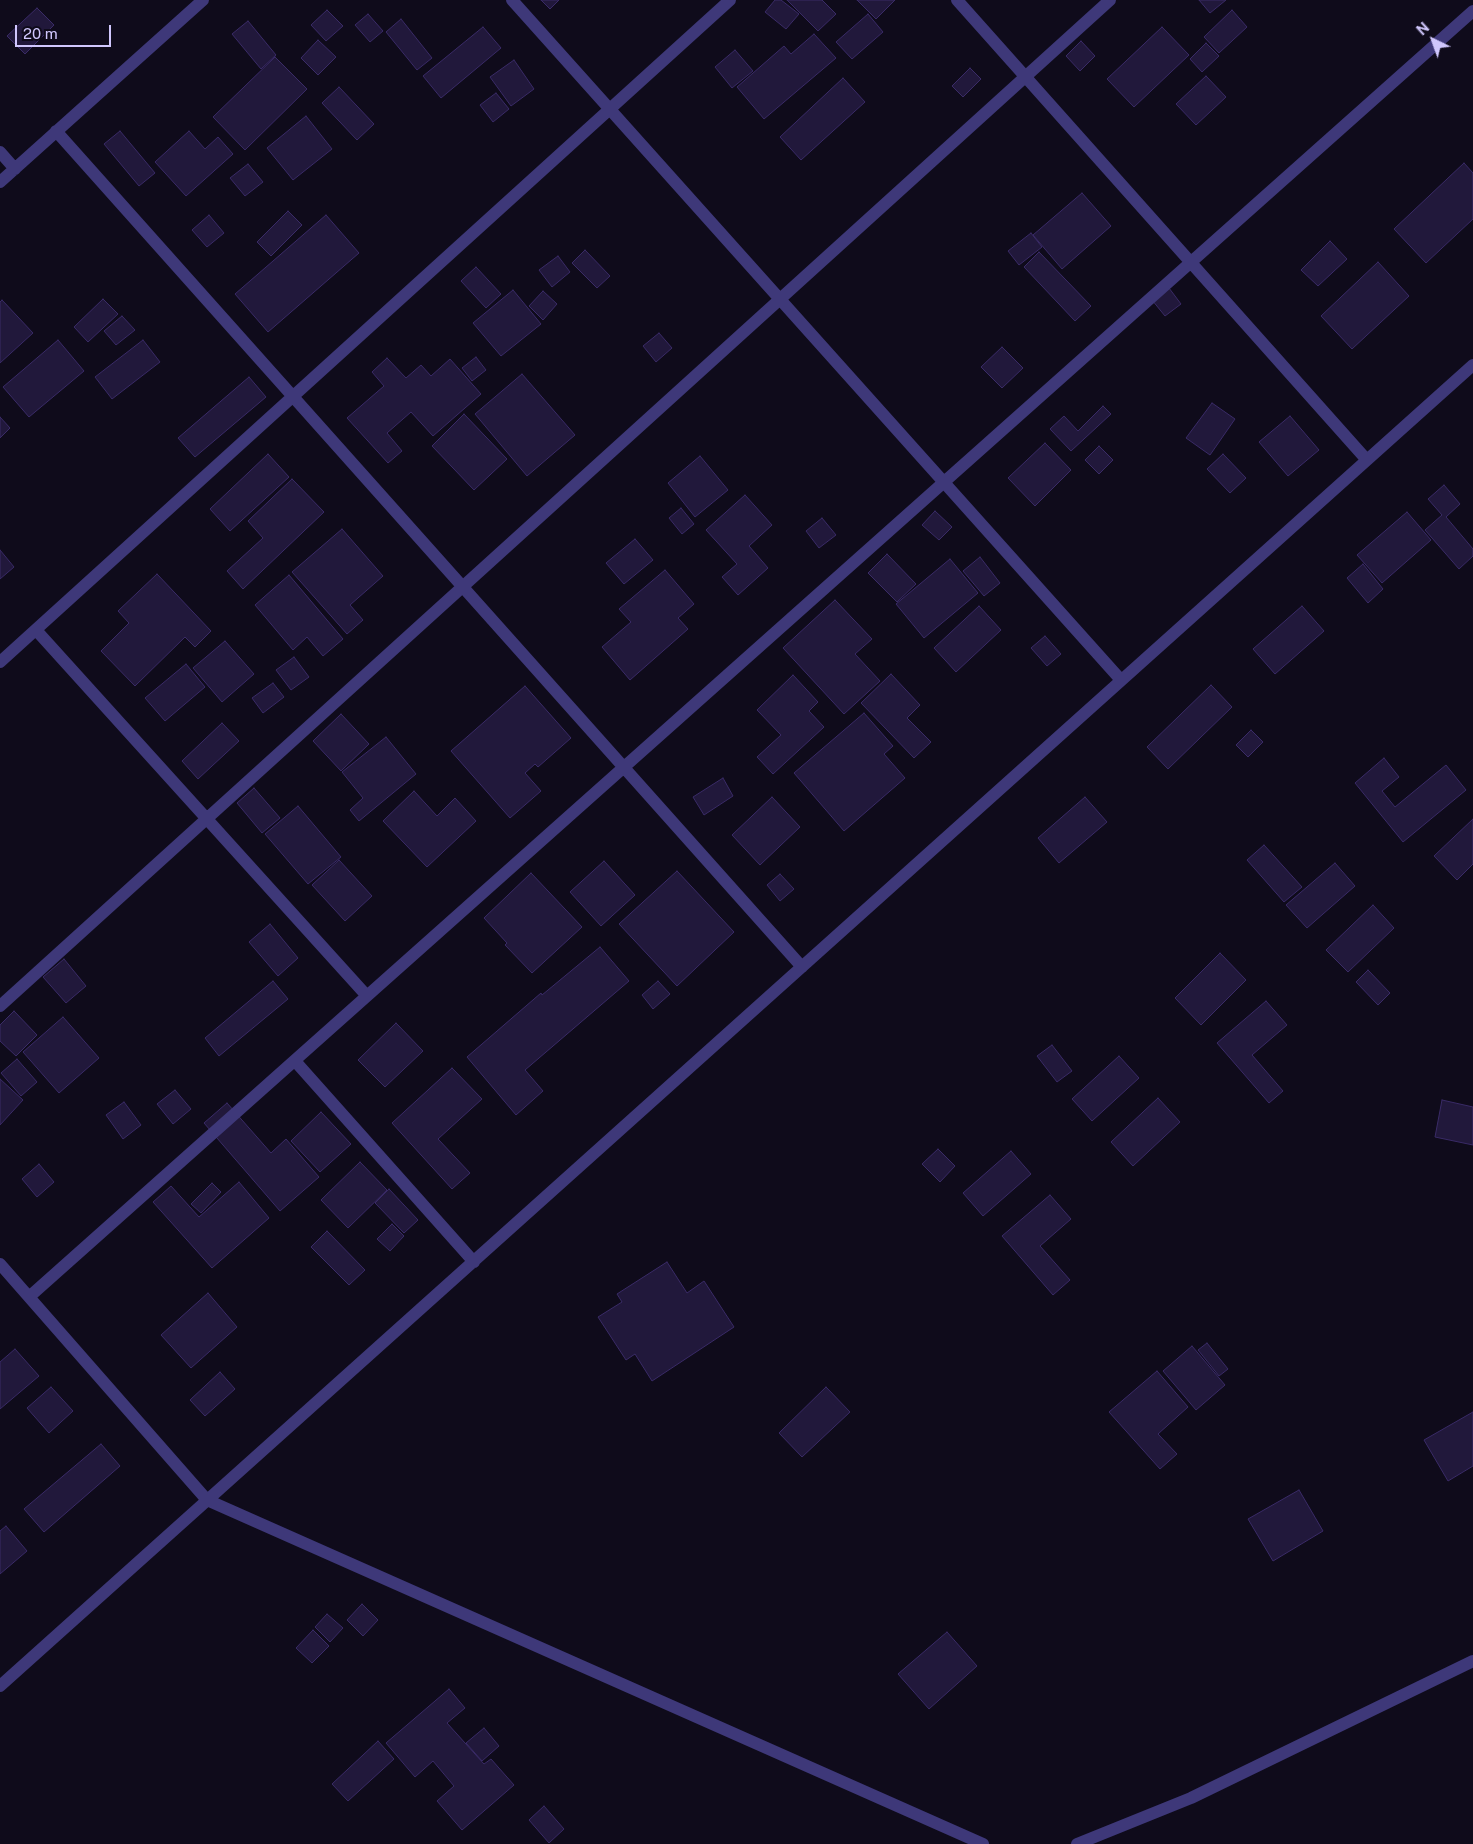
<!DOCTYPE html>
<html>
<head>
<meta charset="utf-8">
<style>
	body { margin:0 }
	#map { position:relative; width:1473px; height:1844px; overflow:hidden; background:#0f0b1b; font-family:"Public Sans",sans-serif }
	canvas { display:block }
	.north { position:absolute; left:1408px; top:15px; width:50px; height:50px; -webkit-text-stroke:4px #0f0b1b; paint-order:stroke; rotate:318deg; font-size:14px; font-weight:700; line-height:20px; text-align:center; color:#d0c7fd }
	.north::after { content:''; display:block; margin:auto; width:18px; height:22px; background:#d0c7fd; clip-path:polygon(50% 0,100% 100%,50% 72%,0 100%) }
	.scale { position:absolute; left:15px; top:25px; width:96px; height:22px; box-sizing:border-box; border:2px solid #d0c7fd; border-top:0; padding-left:6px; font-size:15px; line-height:18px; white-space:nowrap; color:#d0c7fd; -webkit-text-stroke:4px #0f0b1b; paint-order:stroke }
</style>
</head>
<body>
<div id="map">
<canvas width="1473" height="1844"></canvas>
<div class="north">N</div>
<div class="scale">20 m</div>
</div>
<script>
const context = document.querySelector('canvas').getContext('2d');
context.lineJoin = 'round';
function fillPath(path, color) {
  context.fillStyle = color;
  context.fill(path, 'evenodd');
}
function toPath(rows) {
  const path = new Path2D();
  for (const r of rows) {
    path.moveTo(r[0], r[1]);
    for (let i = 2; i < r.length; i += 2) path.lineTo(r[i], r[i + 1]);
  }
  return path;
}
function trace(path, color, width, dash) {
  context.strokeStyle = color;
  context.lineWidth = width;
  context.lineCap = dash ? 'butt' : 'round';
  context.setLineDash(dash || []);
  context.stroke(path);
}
const building = toPath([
	[541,0,559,0,550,9,541,0],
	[775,0,781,0,799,14,786,29,765,12,775,0],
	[787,0,822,0,836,14,818,31,787,0],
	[857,0,895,0,876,19,857,0],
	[1199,0,1226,0,1210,13,1199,0],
	[37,8,54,25,25,54,7,36,37,8],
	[327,10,343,26,326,41,311,25,327,10],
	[1232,10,1247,27,1219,53,1204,37,1232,10],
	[368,14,383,31,370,42,355,25,368,14],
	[868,14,883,32,852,59,836,42,868,14],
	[401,19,432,58,417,70,386,32,401,19],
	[248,21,276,55,261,69,232,34,248,21],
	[483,27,501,48,441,98,423,76,483,27],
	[1162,27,1189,55,1134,107,1107,79,1162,27],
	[814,34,836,58,764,119,737,87,784,46,791,54,814,34],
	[318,40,336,57,318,75,301,58,318,40],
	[1081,41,1095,56,1080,71,1066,56,1081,41],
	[1206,43,1219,56,1202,72,1190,59,1206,43],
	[735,50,753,71,732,88,715,67,735,50],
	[275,57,307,89,245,150,213,117,275,57],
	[514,60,534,89,511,106,490,77,514,60],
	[970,68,981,79,963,97,952,86,970,68],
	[1206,76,1226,97,1196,125,1176,104,1206,76],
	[843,78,865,102,801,160,780,137,843,78],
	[339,87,374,124,357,140,322,103,339,87],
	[496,93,509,109,493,122,480,105,496,93],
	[306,116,332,149,293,180,267,148,306,116],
	[120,131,155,173,139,186,104,144,120,131],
	[189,131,205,149,218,137,233,154,186,196,155,162,189,131],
	[1464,163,1473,173,1473,219,1426,263,1394,229,1464,163],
	[248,164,263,182,245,196,230,178,248,164],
	[1082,193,1111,226,1062,269,1033,235,1082,193],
	[288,211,302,225,271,256,257,242,288,211],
	[209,215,224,233,207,247,192,230,209,215],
	[326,215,359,253,268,332,235,294,326,215],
	[1031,233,1042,247,1019,265,1008,251,1031,233],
	[1330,241,1347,259,1318,286,1301,270,1330,241],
	[585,250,610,276,597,288,572,263,585,250],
	[1039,252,1091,306,1075,321,1024,267,1039,252],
	[558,256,570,272,552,287,539,270,558,256],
	[1378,262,1409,296,1352,349,1321,316,1378,262],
	[476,267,501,294,486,308,461,281,476,267],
	[1169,288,1181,304,1165,316,1152,300,1169,288],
	[513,290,541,324,501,356,473,323,513,290],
	[543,291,557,304,543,320,529,306,543,291],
	[103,299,118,314,88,342,74,327,103,299],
	[2,300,33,333,0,363,0,302,2,300],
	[122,316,135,330,116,345,104,331,122,316],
	[659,333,672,348,656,362,643,346,659,333],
	[58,340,84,371,29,417,3,387,58,340],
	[143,340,160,362,112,399,95,377,143,340],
	[1002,347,1023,368,1002,388,981,367,1002,347],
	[476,357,486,370,472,381,462,368,476,357],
	[387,358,406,378,421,365,431,376,450,359,481,394,433,436,411,412,387,433,402,451,388,463,347,418,384,386,372,372,387,358],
	[522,374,575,435,527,476,475,414,522,374],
	[249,377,266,397,195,457,178,438,249,377],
	[1212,403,1235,419,1210,455,1186,438,1212,403],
	[1103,406,1111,414,1071,451,1050,429,1064,416,1078,431,1103,406],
	[464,414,507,459,474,490,432,446,464,414],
	[1290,416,1319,450,1288,476,1259,442,1290,416],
	[0,417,10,428,0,438,0,417],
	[1045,443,1071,470,1035,506,1008,478,1045,443],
	[1099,446,1113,460,1099,474,1085,460,1099,446],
	[268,454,289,477,230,531,210,509,268,454],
	[1223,454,1246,478,1230,493,1207,469,1223,454],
	[700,456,728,490,695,517,668,483,700,456],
	[292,479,324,512,243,589,227,571,263,538,248,521,292,479],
	[1444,485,1460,504,1446,517,1473,549,1473,556,1459,569,1425,530,1442,515,1428,499,1444,485],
	[745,495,772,525,749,546,768,568,738,595,722,577,737,564,706,530,745,495],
	[681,508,694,524,682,534,669,518,681,508],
	[935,511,952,527,939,540,922,525,935,511],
	[1407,512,1431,540,1382,583,1357,555,1407,512],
	[822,518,836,535,819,548,806,531,822,518],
	[342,529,383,576,350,605,363,620,347,634,292,572,342,529],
	[635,539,653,560,624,584,606,563,635,539],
	[0,550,14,567,0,579,0,550],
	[887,554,916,584,897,602,868,573,887,554],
	[980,557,1000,583,984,596,963,571,980,557],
	[950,559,978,593,924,638,896,604,950,559],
	[1363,564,1383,589,1368,603,1347,578,1363,564],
	[665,570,694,604,678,618,688,629,630,680,602,647,631,622,619,609,665,570],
	[157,574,211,631,195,647,185,637,135,686,101,651,129,623,118,611,157,574],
	[289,575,343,639,323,656,307,637,293,650,255,605,289,575],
	[835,600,872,639,855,654,880,681,844,714,783,648,835,600],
	[979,606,1001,630,956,672,934,648,979,606],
	[1302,606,1324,631,1275,674,1253,649,1302,606],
	[1045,636,1061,654,1047,666,1031,648,1045,636],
	[225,641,254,674,222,702,193,668,225,641],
	[294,657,309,677,291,690,276,670,294,657],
	[186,664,205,687,165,721,145,698,186,664],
	[891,674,920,705,907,718,931,742,914,758,861,703,891,674],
	[793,675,818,702,809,711,824,727,773,774,757,757,781,735,757,710,793,675],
	[273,683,284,697,263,713,252,698,273,683],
	[1211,685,1232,707,1168,769,1147,747,1211,685],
	[525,686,571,738,538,767,535,764,525,773,541,791,510,818,451,751,525,686],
	[864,713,893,746,884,754,905,778,844,831,794,773,864,713],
	[341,714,369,744,341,771,313,741,341,714],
	[222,723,239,741,198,779,182,761,222,723],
	[1251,730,1263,742,1248,757,1236,745,1251,730],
	[386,737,416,774,359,821,350,810,363,798,342,772,386,737],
	[1384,758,1399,777,1382,791,1395,807,1446,765,1466,790,1403,842,1355,783,1384,758],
	[723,778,733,796,704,815,693,797,723,778],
	[254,788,280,818,262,833,237,803,254,788],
	[414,791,437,816,455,798,476,821,427,867,383,821,414,791],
	[772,797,800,827,760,865,732,835,772,797],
	[1085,797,1107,822,1059,863,1038,838,1085,797],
	[298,806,341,857,308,884,265,834,298,806],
	[1473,819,1473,864,1457,880,1434,856,1473,819],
	[1264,845,1302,887,1284,902,1247,860,1264,845],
	[339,860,372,896,345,921,312,885,339,860],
	[604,861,635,895,601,926,570,892,604,861],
	[1335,863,1355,886,1307,928,1286,905,1335,863],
	[677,871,734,932,677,986,619,924,677,871],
	[531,873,582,927,532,973,505,945,507,943,484,918,531,873],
	[780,874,794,889,780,901,767,885,780,874],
	[1373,905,1394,928,1348,972,1326,950,1373,905],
	[270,924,298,958,278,976,249,942,270,924],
	[600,947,629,981,525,1070,543,1091,516,1115,467,1057,541,993,542,995,600,947],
	[1220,953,1246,980,1201,1025,1175,998,1220,953],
	[64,959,86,986,66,1003,43,977,64,959],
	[1368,970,1390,993,1378,1005,1356,982,1368,970],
	[273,981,288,999,219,1056,205,1038,273,981],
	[658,981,670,994,653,1009,642,995,658,981],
	[1266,1001,1287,1025,1252,1055,1283,1091,1269,1103,1217,1043,1266,1001],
	[14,1011,37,1035,16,1056,0,1041,0,1025,14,1011],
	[63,1017,99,1058,59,1093,23,1052,63,1017],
	[396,1023,423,1051,385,1087,358,1060,396,1023],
	[1052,1045,1072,1071,1057,1082,1037,1056,1052,1045],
	[1119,1056,1139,1078,1092,1121,1072,1099,1119,1056],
	[17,1059,37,1082,21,1096,1,1073,17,1059],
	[452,1068,482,1099,438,1139,470,1173,452,1189,392,1123,452,1068],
	[0,1079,23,1100,0,1125,0,1079],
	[175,1090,191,1109,173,1124,157,1104,175,1090],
	[1158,1098,1180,1122,1133,1166,1111,1142,1158,1098],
	[1442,1100,1473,1107,1473,1145,1435,1137,1442,1100],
	[124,1102,141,1125,123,1139,106,1115,124,1102],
	[227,1103,271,1153,286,1139,319,1177,280,1211,204,1123,227,1103],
	[321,1112,351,1144,320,1172,291,1141,321,1112],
	[938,1149,955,1166,940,1182,922,1164,938,1149],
	[1011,1151,1031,1174,983,1216,963,1193,1011,1151],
	[360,1162,387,1190,348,1228,321,1200,360,1162],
	[39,1164,54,1182,37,1197,22,1179,39,1164],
	[239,1182,269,1218,212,1268,153,1202,171,1186,199,1217,239,1182],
	[212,1183,221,1192,201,1213,191,1204,212,1183],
	[389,1189,418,1220,404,1233,375,1203,389,1189],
	[1050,1195,1071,1219,1040,1246,1070,1280,1053,1295,1002,1236,1050,1195],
	[392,1224,404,1236,390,1251,377,1239,392,1224],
	[327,1231,365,1270,349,1285,311,1247,327,1231],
	[667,1262,687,1293,704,1281,734,1327,652,1381,635,1354,626,1360,598,1317,622,1302,617,1294,667,1262],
	[208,1293,237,1327,191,1368,161,1335,208,1293],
	[1207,1343,1228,1369,1219,1376,1198,1350,1207,1343],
	[1192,1346,1225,1385,1196,1410,1163,1371,1192,1346],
	[15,1349,39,1376,0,1409,0,1362,15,1349],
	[1157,1371,1188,1407,1158,1434,1177,1454,1160,1469,1109,1412,1157,1371],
	[220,1372,235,1389,205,1416,190,1400,220,1372],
	[51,1387,73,1411,49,1433,27,1408,51,1387],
	[826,1387,850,1412,802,1457,779,1433,826,1387],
	[1473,1412,1473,1466,1448,1481,1424,1440,1473,1412],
	[101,1444,120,1466,44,1532,24,1509,101,1444],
	[1299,1490,1323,1531,1273,1561,1248,1519,1299,1490],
	[6,1526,27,1551,0,1574,0,1531,6,1526],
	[362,1604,378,1620,363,1636,347,1620,362,1604],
	[327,1614,343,1628,330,1642,315,1627,327,1614],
	[313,1630,329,1646,312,1663,296,1648,313,1630],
	[947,1632,977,1666,929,1709,898,1674,947,1632],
	[449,1689,465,1708,447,1723,484,1764,491,1759,514,1785,462,1830,437,1801,454,1786,433,1761,415,1777,386,1743,449,1689],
	[484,1728,499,1746,482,1761,466,1743,484,1728],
	[378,1741,394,1759,348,1801,332,1784,378,1741],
	[544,1806,564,1829,549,1843,529,1820,544,1806]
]);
const minor = toPath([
	[512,0,1121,680],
	[957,0,1366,459],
	[56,131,802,967],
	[0,152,15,169],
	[0,182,203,0],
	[36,630,367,996],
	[0,662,730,0],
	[0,1006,1110,0],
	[295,1061,474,1262],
	[0,1264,207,1500,983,1844],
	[29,1297,1473,11],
	[0,1686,1473,365],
	[1077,1844,1191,1798,1473,1661]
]);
fillPath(building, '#21183b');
trace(building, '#3a2b67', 1);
trace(minor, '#3e3879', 12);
</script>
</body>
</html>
